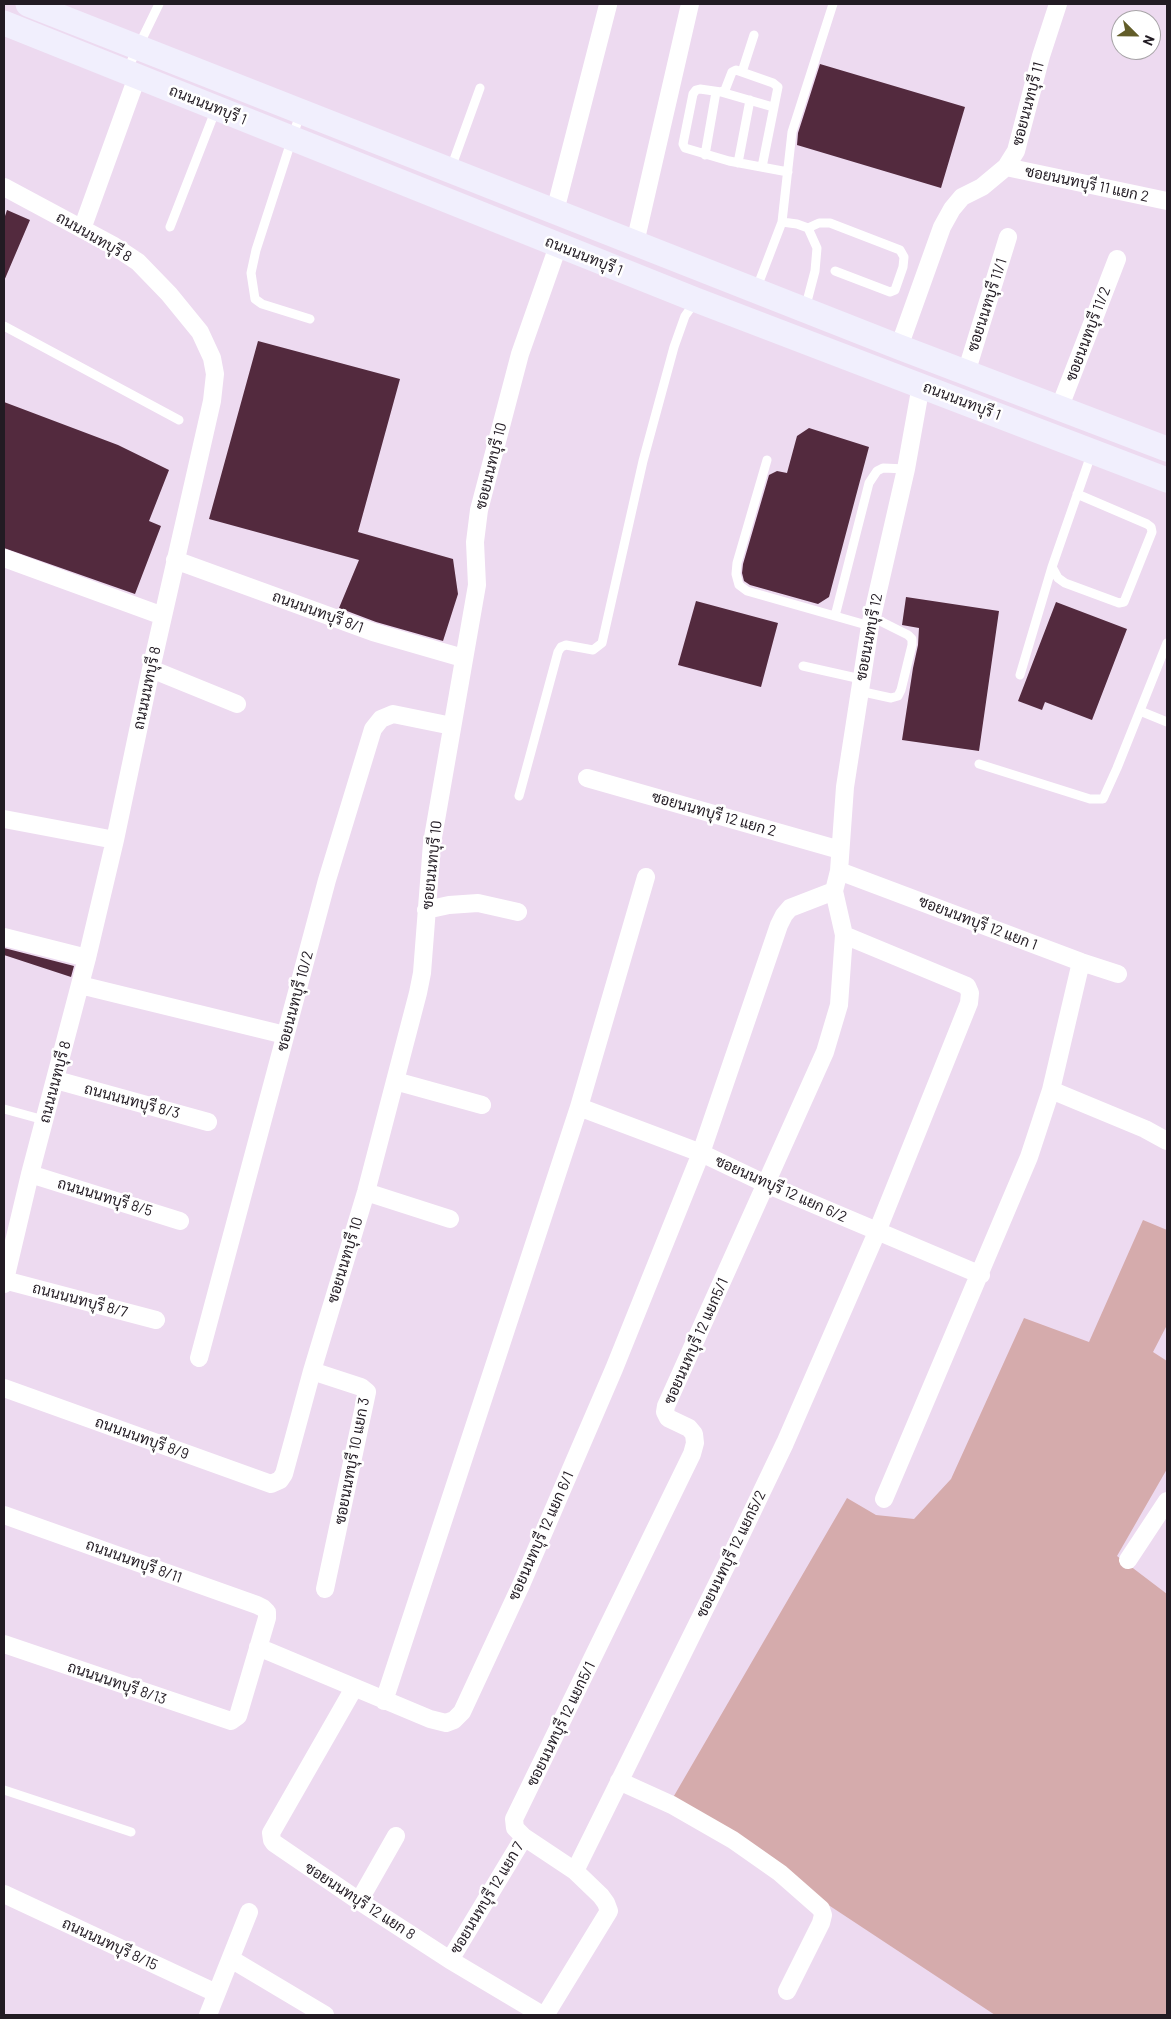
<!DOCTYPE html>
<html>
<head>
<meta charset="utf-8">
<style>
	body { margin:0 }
	#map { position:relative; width:1171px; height:2019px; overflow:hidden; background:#eddaf0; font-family:Barlow,sans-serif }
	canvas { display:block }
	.frame { position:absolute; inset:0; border:5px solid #221b23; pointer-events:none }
	.north { position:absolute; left:1111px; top:10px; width:50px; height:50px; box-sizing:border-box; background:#fff; border:1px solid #a7a4a7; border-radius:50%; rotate:113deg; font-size:14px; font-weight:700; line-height:20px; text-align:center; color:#221b23 }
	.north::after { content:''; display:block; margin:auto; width:18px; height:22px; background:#625d29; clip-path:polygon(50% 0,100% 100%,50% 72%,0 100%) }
</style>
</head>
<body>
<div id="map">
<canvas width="1171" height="2019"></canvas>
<div class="frame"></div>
<div class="north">N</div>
</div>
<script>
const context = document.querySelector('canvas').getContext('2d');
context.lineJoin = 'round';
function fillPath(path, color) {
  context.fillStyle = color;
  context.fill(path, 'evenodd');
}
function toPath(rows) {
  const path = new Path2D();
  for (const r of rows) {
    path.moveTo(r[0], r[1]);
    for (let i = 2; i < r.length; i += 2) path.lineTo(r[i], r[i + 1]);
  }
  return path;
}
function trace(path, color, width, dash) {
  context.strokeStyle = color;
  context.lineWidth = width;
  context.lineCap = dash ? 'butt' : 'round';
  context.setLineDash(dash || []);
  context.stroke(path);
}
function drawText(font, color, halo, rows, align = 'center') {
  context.font = font + ' Barlow,Sarabun,sans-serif';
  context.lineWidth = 5;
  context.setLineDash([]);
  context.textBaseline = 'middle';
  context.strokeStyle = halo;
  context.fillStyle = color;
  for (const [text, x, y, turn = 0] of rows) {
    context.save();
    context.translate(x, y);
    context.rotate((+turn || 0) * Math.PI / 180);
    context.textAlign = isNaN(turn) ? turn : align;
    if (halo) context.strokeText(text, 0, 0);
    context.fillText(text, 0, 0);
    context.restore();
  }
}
const green = toPath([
	[1143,1220,1167,1230,1167,1325,1153,1352,1167,1361,1167,1469,1117,1556,1167,1594,1167,2015,995,2015,671,1801,847,1498,876,1515,914,1519,951,1479,1024,1318,1089,1342]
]);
const building = toPath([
	[820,64,965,107,941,188,797,145,798,133],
	[7,210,30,220,4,281,4,219],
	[258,341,400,379,358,532,453,559,458,594,443,641,376,622,339,608,359,560,209,519],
	[4,402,118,445,169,470,149,521,161,526,135,594,4,548],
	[809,428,869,447,829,597,818,604,750,585,744,581,742,573,743,564,769,475,777,471,787,473,797,436],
	[906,597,999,611,979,751,902,740,913,668,918,645,919,628,902,625],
	[696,601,778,623,761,687,678,665],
	[1056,602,1127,629,1092,720,1045,702,1042,710,1018,701],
	[4,948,74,966,71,977,4,955]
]);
const lane = toPath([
	[127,70,159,4],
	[742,72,754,35],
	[721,92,773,107],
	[300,114,256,250,251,273,255,299,262,304,310,319],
	[705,155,716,92],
	[738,163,750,100],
	[762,167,778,87,773,83,736,70,732,72,725,90,721,92,700,89,696,90,693,94,683,144,685,148,729,161,788,172],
	[451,168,480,88],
	[782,222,797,224,808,228,817,248,815,271,805,309],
	[170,227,216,109],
	[808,228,819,223,830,223,900,250,904,257,903,267,895,290,890,292,835,271],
	[756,290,782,222,792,132,833,4],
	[4,326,179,420],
	[767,460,737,563,736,574,739,585,747,591,870,626],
	[1052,567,1058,578,1065,583,1119,603,1124,602,1152,532,1151,527,1147,524,1077,494],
	[835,616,869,483,877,471,883,468,906,469],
	[803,666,861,679],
	[1020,675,1052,567,1092,452],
	[859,691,891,698,898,696,901,690,912,645,912,639,908,635,872,617],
	[1140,711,1167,722],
	[979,764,1090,799,1103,799,1117,768,1167,643],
	[519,796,558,652,561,647,566,645,593,650,602,643,643,461,674,347,685,316,695,302],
	[4,1109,44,1120],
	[4,1790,131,1832]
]);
const street = toPath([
	[1006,167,1167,201],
	[4,187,114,246,138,262,169,294,200,332,212,358,215,374,212,401,151,669,115,840,87,958,30,1174,4,1284],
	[555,211,608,5],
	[82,229,137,77],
	[635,243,690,4],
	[899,347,942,227,952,209,962,197,982,187,1006,167,1016,151,1041,56,1058,4],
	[966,373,1008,237],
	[1059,409,1117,259],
	[4,558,163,616],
	[175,560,373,632,463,658],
	[151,669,237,704],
	[587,778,840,850],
	[4,819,115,840],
	[839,871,1081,962,1118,974],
	[426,910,449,905,478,903,518,912],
	[4,937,87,958],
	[80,985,285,1035],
	[56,1080,208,1122],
	[395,1081,482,1105],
	[1051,1090,1145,1129,1167,1141],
	[579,1107,701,1153,766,1184,981,1275],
	[30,1174,180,1221],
	[366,1192,450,1219],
	[4,1280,156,1320],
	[199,1358,327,880,373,729,381,719,393,714,452,726],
	[312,1371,361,1387,367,1392,325,1589],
	[4,1388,271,1484,280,1480,284,1474,312,1371,366,1192,418,993,422,973,432,843,477,585,475,542,479,510,520,354,558,246],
	[884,1499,1029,1157,1051,1090,1081,962],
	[4,1515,257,1605,263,1608,267,1612,267,1618,238,1716,231,1721,4,1644],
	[1128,1560,1167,1501],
	[258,1647,430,1719,446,1723,454,1720,462,1712,521,1585,614,1369,701,1153,779,925,784,915,790,908,834,891],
	[354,1688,271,1833,272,1840,274,1843,359,1901,450,1960,539,2013,546,2014,609,1911,606,1903,601,1896,575,1871,524,1837,515,1828,514,1819,692,1454,695,1443,694,1434,689,1428,668,1418,665,1412,666,1406,825,1052,839,1005,844,935,834,891,839,871,845,787,870,626,906,469,921,385],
	[384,1701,579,1107,646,877],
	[619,1781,672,1805,733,1840,780,1873,821,1909,823,1915,821,1923,787,1991],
	[575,1871,729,1560,785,1443,877,1232,969,1003,970,993,967,986,844,935],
	[4,1894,216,1993],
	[359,1901,396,1836],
	[231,1959,325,2015],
	[450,1960,524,1837],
	[208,2015,249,1912]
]);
const secondary = toPath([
	[28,4,899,347,1167,449],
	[4,23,696,300,1167,480]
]);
const streetNames = [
	["ซอยนนทบุรี 11",1028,104,-75],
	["ถนนนนทบุรี 1",208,105,22],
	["ซอยนนทบุรี 11 แยก 2",1087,184,12],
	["ถนนนนทบุรี 8",94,237,30],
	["ถนนนนทบุรี 1",584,256,22],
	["ซอยนนทบุรี 11/1",987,305,-72],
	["ซอยนนทบุรี 11/2",1088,334,-69],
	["ถนนนนทบุรี 1",962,401,21],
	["ซอยนนทบุรี 10",491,466,-76],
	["ถนนนนทบุรี 8/1",318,612,20],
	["ซอยนนทบุรี 12",869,637,-79],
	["ถนนนนทบุรี 8",147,688,-78],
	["ซอยนนทบุรี 12 แยก 2",714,814,16],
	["ซอยนนทบุรี 10",432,865,-84],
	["ซอยนนทบุรี 12 แยก 1",978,923,21],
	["ซอยนนทบุรี 10/2",295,1001,-75],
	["ถนนนนทบุรี 8",55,1082,-75],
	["ถนนนนทบุรี 8/3",132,1101,15],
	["ซอยนนทบุรี 12 แยก 6/2",781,1189,24],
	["ถนนนนทบุรี 8/5",105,1197,17],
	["ซอยนนทบุรี 10",345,1260,-73],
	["ถนนนนทบุรี 8/7",80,1300,15],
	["ซอยนนทบุรี 12 แยก5/1",696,1341,-66],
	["ถนนนนทบุรี 8/9",142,1438,20],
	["ซอยนนทบุรี 10 แยก 3",352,1461,-79],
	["ซอยนนทบุรี 12 แยก 6/1",541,1536,-66],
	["ซอยนนทบุรี 12 แยก5/2",731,1554,-64],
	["ถนนนนทบุรี 8/11",134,1561,20],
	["ถนนนนทบุรี 8/13",117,1683,19],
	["ซอยนนทบุรี 12 แยก5/1",561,1724,-64],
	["ซอยนนทบุรี 12 แยก 7",487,1898,-59],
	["ซอยนนทบุรี 12 แยก 8",360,1901,33],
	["ถนนนนทบุรี 8/15",110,1944,25]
];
fillPath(green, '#d5abac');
fillPath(building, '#532a3e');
trace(lane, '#fff', 9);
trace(street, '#fff', 18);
trace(secondary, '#f1effd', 25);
drawText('15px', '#221b23', '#fff', streetNames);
</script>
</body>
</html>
